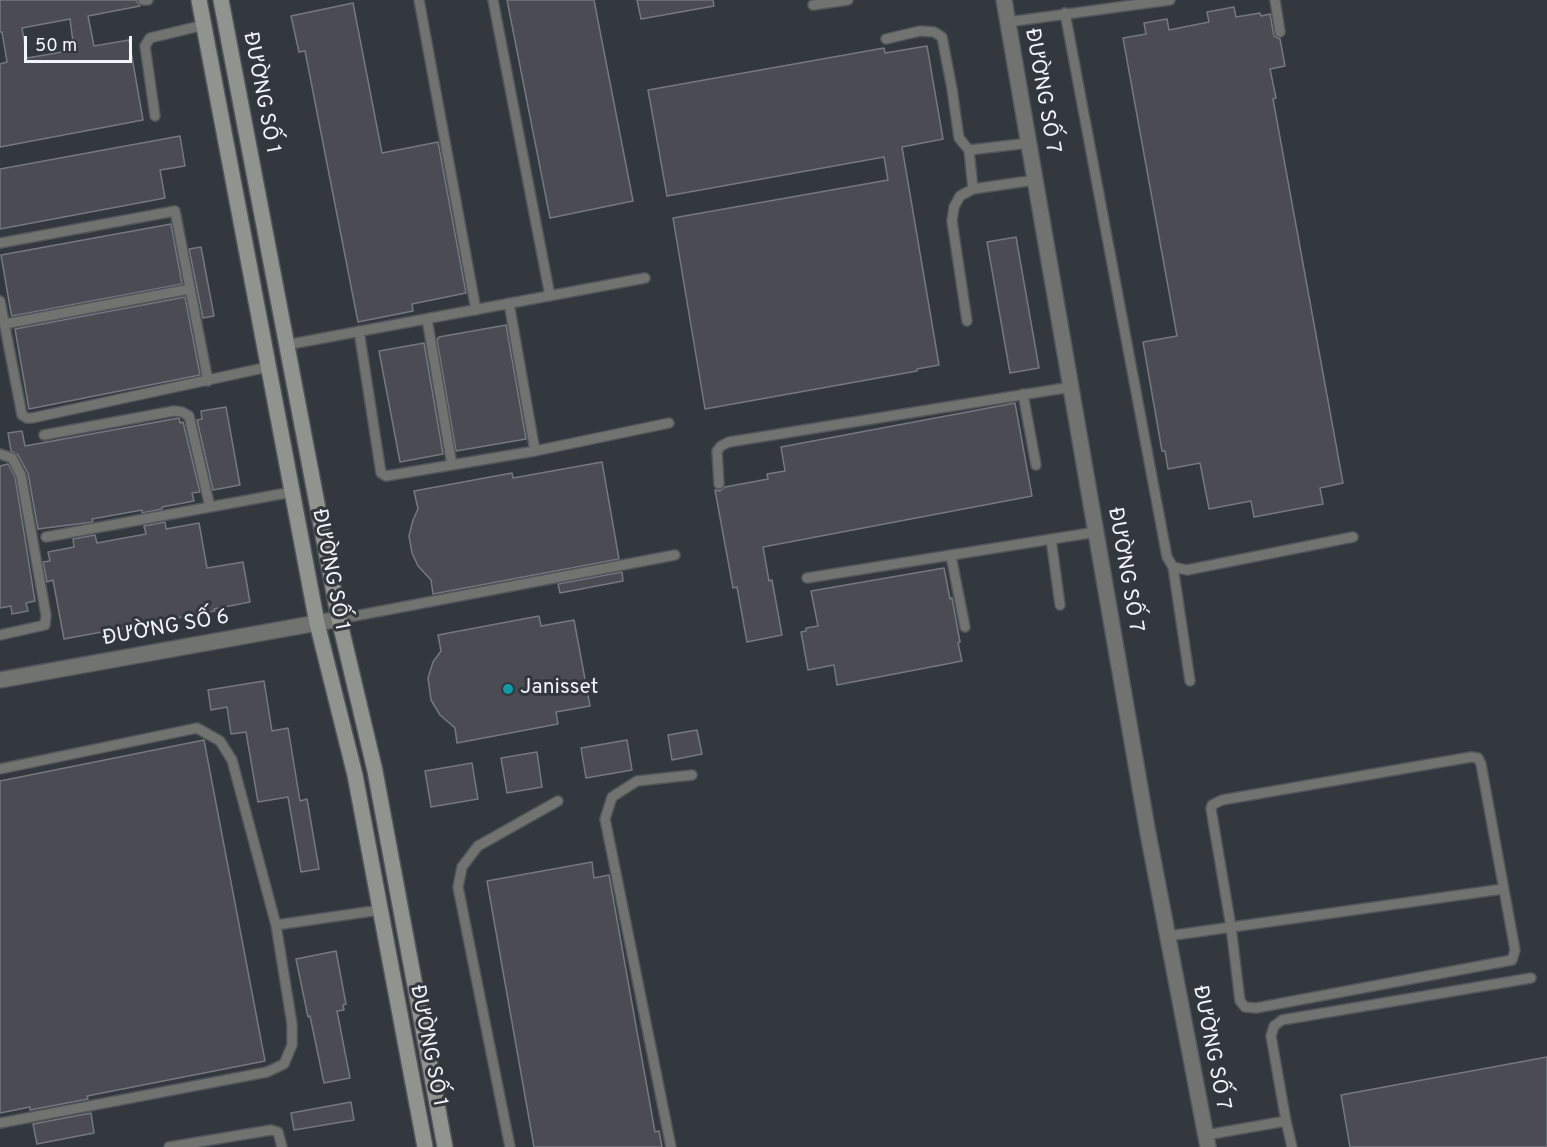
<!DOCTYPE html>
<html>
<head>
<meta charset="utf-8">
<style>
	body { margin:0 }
	#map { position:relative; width:1547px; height:1147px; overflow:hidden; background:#32383d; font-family:Overpass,sans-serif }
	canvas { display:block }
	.scale { position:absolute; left:24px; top:36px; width:108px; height:27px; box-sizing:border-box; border:3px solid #f1f5f9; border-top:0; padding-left:8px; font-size:18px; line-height:21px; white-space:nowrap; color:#f1f5f9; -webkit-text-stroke:4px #32383d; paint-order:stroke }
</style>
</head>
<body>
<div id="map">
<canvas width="1547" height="1147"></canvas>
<div class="scale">50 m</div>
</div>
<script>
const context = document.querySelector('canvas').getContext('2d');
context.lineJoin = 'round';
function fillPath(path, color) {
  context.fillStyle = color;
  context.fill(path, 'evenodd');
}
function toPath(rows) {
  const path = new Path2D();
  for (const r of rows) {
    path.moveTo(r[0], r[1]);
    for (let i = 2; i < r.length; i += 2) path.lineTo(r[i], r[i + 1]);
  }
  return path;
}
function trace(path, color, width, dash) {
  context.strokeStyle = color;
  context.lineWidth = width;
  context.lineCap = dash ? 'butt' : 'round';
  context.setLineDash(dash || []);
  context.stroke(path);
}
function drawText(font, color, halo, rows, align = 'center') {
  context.font = font + ' Overpass,sans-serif';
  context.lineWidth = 6;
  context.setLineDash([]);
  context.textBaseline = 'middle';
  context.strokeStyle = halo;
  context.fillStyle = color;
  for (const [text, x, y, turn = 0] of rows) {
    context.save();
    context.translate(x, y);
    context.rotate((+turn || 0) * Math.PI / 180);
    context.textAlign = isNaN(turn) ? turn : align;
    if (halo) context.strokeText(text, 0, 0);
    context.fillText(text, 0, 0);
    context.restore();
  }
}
const building = toPath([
	[0,0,136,0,140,6,88,16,94,46,129,40,143,120,0,147,0,64,7,62,2,32,0,32,0,0],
	[70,19,74,50,27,58,22,28,70,19],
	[507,0,594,0,633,201,550,218,507,0],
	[637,0,713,0,714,6,641,19,637,0],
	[353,3,382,153,438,142,466,293,412,304,413,311,358,322,305,51,299,52,291,16,353,3],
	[1234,7,1236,17,1260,13,1261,16,1270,14,1274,36,1280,39,1285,66,1270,69,1276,98,1273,99,1343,483,1320,488,1323,504,1254,517,1251,501,1209,509,1200,463,1168,469,1165,451,1162,451,1143,342,1177,336,1123,38,1146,34,1144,23,1167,19,1169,30,1209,22,1207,12,1234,7],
	[927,46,943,139,902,147,939,365,917,369,917,371,705,409,673,218,888,180,884,157,667,196,648,90,884,48,885,53,927,46],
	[180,136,185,166,160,170,165,198,0,229,0,169,180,136],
	[171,224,182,284,12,316,11,313,1,255,171,224],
	[1016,237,1039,368,1010,373,987,242,1016,237],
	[201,247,214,316,203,318,189,249,201,247],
	[185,297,200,375,29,409,15,329,185,297],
	[506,325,526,439,456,451,437,340,439,337,506,325],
	[424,343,443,454,400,462,379,351,424,343],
	[1015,403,1032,496,763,547,769,581,772,580,782,635,747,642,737,587,733,588,715,490,720,491,725,487,768,479,767,474,785,471,781,447,1015,403],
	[226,407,240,485,213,490,197,420,202,419,201,411,226,407],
	[179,418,180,423,183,422,200,492,192,493,194,501,162,507,162,509,142,513,142,510,92,519,93,522,38,529,28,473,18,455,11,451,8,433,22,431,25,446,179,418],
	[602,462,619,559,433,594,431,580,418,566,412,553,409,536,413,520,418,509,414,491,512,473,513,478,602,462],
	[8,464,15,477,35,601,26,603,28,611,12,614,11,606,0,608,0,466,8,464],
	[165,522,166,529,199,523,207,568,243,562,250,602,214,609,215,611,64,639,53,580,47,582,43,562,50,561,48,552,74,547,73,539,95,535,97,543,146,534,144,526,165,522],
	[944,568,950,599,952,598,960,642,958,643,962,661,837,685,834,665,808,670,801,632,806,631,806,628,818,626,811,591,944,568],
	[622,572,623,581,560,593,558,584,622,572],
	[539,616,541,626,574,620,590,706,556,712,558,724,457,743,455,728,440,715,431,700,428,678,433,662,441,651,438,635,539,616],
	[264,681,272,731,288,728,300,801,307,799,319,869,301,872,288,797,258,802,246,732,231,734,227,707,211,710,208,690,264,681],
	[697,730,702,754,672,760,668,735,697,730],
	[204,740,265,1061,87,1096,88,1099,30,1110,30,1107,0,1113,0,781,204,740],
	[627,740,632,770,586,778,581,748,627,740],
	[537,752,542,787,507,793,501,758,537,752],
	[472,763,478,799,431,807,425,771,472,763],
	[592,862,594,878,609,875,655,1132,659,1131,662,1147,534,1147,487,881,592,862],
	[336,951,346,1004,343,1005,344,1010,337,1011,350,1078,324,1083,310,1016,308,1017,296,959,336,951],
	[1547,1057,1547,1147,1350,1147,1341,1095,1547,1057],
	[351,1102,354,1120,294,1130,291,1113,351,1102],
	[91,1113,94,1133,37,1144,33,1124,91,1113]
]);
const lane = toPath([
	[143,0,148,0],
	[419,0,476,310],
	[493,0,550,296],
	[1275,0,1280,32],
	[813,5,848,0],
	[1065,13,1167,557,1173,567,1187,570,1353,537],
	[1008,22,1170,0],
	[886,39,920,31,934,32,942,37,952,89,959,138,969,150,1029,143],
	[155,116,145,46,150,38,204,25],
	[969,150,973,189],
	[0,243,175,211,208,381],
	[0,301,22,415,27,418,32,418,268,367],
	[509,303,535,451],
	[427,319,452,465],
	[967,321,952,221,954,207,960,196,973,189,1035,180],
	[5,324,190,289],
	[359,331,381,473,386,476,535,451,669,423],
	[286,345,645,278],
	[1023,394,1036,465],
	[44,435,174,411,182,412,189,416,210,507],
	[0,454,12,458,21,475,46,615,45,625,0,635],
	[719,484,717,451,721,446,729,442,1071,387],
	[46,537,292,492],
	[1051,539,1060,605],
	[951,556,965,627],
	[1173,567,1190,681],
	[807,578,1096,532],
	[339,619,675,555],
	[1471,757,1478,758,1481,764,1515,950,1512,960,1256,1008,1245,1007,1240,1001,1231,927,1211,809,1212,805,1222,800,1471,757],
	[0,769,197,728,220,741,232,760,276,925,292,1024,292,1045,284,1064,267,1072,0,1123],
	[276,925,380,910],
	[1168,936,1503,889],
	[1286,1121,1271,1036,1274,1026,1282,1020,1531,978],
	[1206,1135,1286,1121,1292,1147],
	[169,1147,271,1130,278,1132,282,1147],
	[510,1147,458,887,462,867,478,846,558,801],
	[671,1147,605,819,612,797,637,781,692,775]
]);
const street = toPath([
	[1004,0,1147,828,1208,1147],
	[0,680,339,619]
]);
const secondary = toPath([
	[199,0,317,623,355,775,425,1147],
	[221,0,339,619,375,771,445,1147]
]);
const markers = [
	[508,689,6,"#0f9aa8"]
];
const streetNames = [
	["ĐƯỜNG SỐ 7",1041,91,80],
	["ĐƯỜNG SỐ 1",260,93,79],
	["ĐƯỜNG SỐ 1",329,570,79],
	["ĐƯỜNG SỐ 7",1124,570,80],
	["ĐƯỜNG SỐ 6",166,629,-10],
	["ĐƯỜNG SỐ 1",427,1046,79],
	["ĐƯỜNG SỐ 7",1210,1048,79]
];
const poiNames = [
	["Janisset",520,689]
];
fillPath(building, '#4a4b53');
trace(building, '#767880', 1.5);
trace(lane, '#51565b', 12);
trace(street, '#51565b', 18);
trace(secondary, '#51565b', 18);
trace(lane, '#707370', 9);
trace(street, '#707370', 15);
trace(secondary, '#90948f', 15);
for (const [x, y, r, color] of markers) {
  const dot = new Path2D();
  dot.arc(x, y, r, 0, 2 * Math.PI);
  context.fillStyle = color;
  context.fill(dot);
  trace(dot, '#32383d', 2);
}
drawText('21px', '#f1f5f9', '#32383d', streetNames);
drawText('21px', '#f1f5f9', '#32383d', poiNames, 'left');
</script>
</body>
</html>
